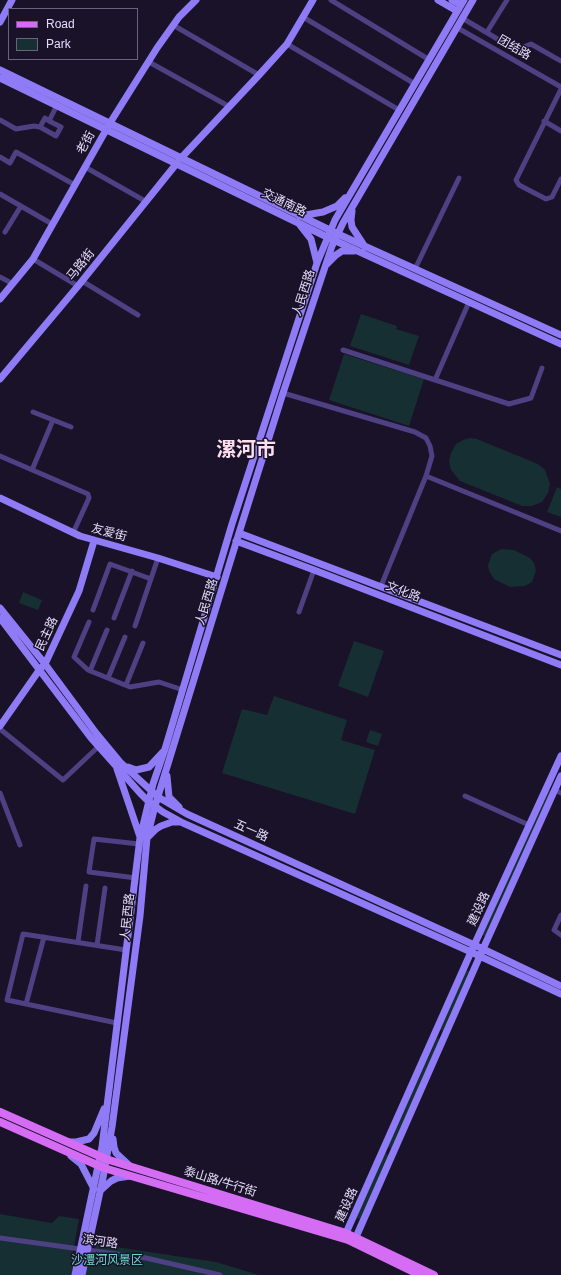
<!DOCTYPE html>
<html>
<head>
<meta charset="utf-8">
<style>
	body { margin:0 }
	#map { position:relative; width:561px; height:1275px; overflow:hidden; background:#191228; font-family:Arial,sans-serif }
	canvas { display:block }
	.legend { position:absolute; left:8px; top:8px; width:130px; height:52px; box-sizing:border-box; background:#191228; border:1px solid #6a637d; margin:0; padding:5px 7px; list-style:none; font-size:12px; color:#e4dcfc }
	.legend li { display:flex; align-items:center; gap:8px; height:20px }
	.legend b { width:20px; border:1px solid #6a637d }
</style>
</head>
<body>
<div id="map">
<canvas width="561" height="1275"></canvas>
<ul class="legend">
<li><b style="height:5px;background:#d46cf4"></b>Road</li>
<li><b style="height:11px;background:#162f32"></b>Park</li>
</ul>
</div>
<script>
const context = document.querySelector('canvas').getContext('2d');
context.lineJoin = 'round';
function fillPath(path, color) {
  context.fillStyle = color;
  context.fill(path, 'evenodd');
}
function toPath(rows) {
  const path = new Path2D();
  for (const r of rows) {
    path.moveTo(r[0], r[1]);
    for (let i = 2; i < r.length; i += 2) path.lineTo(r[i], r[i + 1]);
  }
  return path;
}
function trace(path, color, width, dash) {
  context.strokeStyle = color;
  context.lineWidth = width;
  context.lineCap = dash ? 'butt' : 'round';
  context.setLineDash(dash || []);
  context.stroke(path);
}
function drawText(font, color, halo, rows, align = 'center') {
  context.font = font + ' Arial,"Noto Sans SC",sans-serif';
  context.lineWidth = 3;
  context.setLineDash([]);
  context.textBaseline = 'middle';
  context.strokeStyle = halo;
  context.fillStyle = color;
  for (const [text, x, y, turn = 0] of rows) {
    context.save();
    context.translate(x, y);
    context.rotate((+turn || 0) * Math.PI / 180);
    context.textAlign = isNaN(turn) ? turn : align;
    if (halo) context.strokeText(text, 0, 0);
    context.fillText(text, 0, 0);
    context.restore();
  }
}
const green = toPath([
	[361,314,397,326,396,329,419,336,409,365,350,346],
	[344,354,424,379,409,426,329,400],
	[470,438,477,439,538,464,545,470,550,484,548,493,542,502,532,506,522,506,460,481,451,470,449,462,451,453,456,444,463,440],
	[557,487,561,489,561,517,547,512],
	[501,549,514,550,530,558,534,563,536,571,532,582,525,586,510,587,494,579,489,571,488,565,492,554],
	[23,592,42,600,38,610,19,603],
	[354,641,384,651,368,697,338,686],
	[274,696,347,720,341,740,375,750,355,814,222,773,242,709,267,715],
	[370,730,382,734,378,746,366,742],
	[549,790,552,791,485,936,482,935],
	[466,970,470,972,444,1031,440,1030],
	[437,1038,440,1039,391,1149,388,1147],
	[385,1153,389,1155,360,1219,356,1218],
	[0,1214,52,1223,59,1216,79,1219,73,1252,83,1255,93,1257,96,1244,216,1262,259,1275,0,1275]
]);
const street = toPath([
	[331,0,428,59],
	[303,17,415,84],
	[462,18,516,50,531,44,561,61],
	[173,25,259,75],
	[456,27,561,87],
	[487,32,507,0],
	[287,44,399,110],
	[149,62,230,107],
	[561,89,516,180,519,185,546,199,552,197,561,179],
	[0,120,16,129,34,126,40,127,56,136,61,127,49,121,57,105],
	[544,121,561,131],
	[40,127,45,118,49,121],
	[0,157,10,163,16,152,75,185],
	[85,167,145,201],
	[0,194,52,224],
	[5,232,21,206],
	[33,259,78,286],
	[415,269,459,178],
	[0,277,13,284],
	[82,281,138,315],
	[343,350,509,404,531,398,542,368],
	[435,380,469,302],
	[283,393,415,432,426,438,430,446,432,456,426,476,381,586],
	[33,412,71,427],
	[0,456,88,494,89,498,73,533],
	[32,470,53,420],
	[426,476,561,531],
	[93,610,110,564,151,579],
	[299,612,314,570],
	[114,618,132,571],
	[89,622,74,657,88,670,130,687,159,682,183,690],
	[135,626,158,558],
	[90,671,107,630],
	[108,678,125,637],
	[126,685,143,643],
	[0,729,63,780,99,746],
	[555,790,561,793],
	[0,793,20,845],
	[465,796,529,825],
	[136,878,89,872,94,839,139,844],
	[561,915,554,930,561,935],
	[78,942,86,886],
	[97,945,105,888],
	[26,1004,44,937],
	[117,1023,7,1000,23,934,126,950],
	[0,1238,146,1258,220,1275]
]);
const secondary = toPath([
	[438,0,457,11],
	[452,0,461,5],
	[0,22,12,0],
	[0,70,338,234,561,335],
	[0,78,327,237,561,344],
	[182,157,259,75,287,44,313,0],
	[352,211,351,220,352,227,365,247],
	[300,216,323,212,337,206,345,198],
	[300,225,311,239,317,263],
	[327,264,336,255,342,251,354,251],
	[0,299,33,259,110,123,157,48,179,17,196,0],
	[0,379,78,286,177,163],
	[0,498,80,536,158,558,217,577],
	[239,533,561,655],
	[236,541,314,570,561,665],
	[0,608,45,664,96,733,120,762,158,797,187,814,483,949,561,986],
	[0,618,91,738,140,793,148,801,163,812,183,823,471,952,561,994],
	[0,726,40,669,45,664,79,591,94,541],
	[561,756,471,952,346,1233,348,1240,356,1237,483,949,561,776],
	[128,767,136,770,149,767,163,752],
	[117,769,140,837],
	[167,776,169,797,179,807],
	[147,838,156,829,161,826,172,822,179,822],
	[113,1139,114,1147,116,1153,130,1166],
	[68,1142,76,1142,89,1139,94,1133,104,1109],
	[71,1156,81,1164,94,1189],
	[101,1190,111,1181,117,1178,130,1176],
	[75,1275,102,1147,140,838,153,784,165,749,232,524,317,263,335,220,464,0],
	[82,1275,103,1178,112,1127,140,916,147,838,155,806,239,533,283,393,332,246,343,223,473,0]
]);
const primary = toPath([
	[0,1112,106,1159,346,1233,434,1275],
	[0,1122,104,1168,348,1240,420,1275]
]);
const streetNames = [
	["团结路",514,48,30],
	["老街",86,143,-61],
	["交通南路",284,203,26],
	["马路街",81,265,-51],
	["人民西路",304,293,-72],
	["友爱街",109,533,15],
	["文化路",403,592,21],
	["人民西路",207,602,-73],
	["民主路",47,634,-65],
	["五一路",251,831,24],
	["建设路",479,909,-65],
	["人民西路",128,917,-84],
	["泰山路/牛行街",220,1182,17],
	["建设路",347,1205,-66],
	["滨河路",100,1242,8]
];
const parkNames = [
	["沙澧河风景区",107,1261]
];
const townNames = [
	["漯河市",246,450]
];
fillPath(green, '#162f32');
trace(street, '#4d4183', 5);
trace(secondary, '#8f7bf5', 7);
trace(primary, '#d46cf4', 8);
drawText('12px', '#e4dcfc', '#191228', streetNames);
drawText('12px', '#6dd8cc', '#191228', parkNames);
drawText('bold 20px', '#fcdeed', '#191228', townNames);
</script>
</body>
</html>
